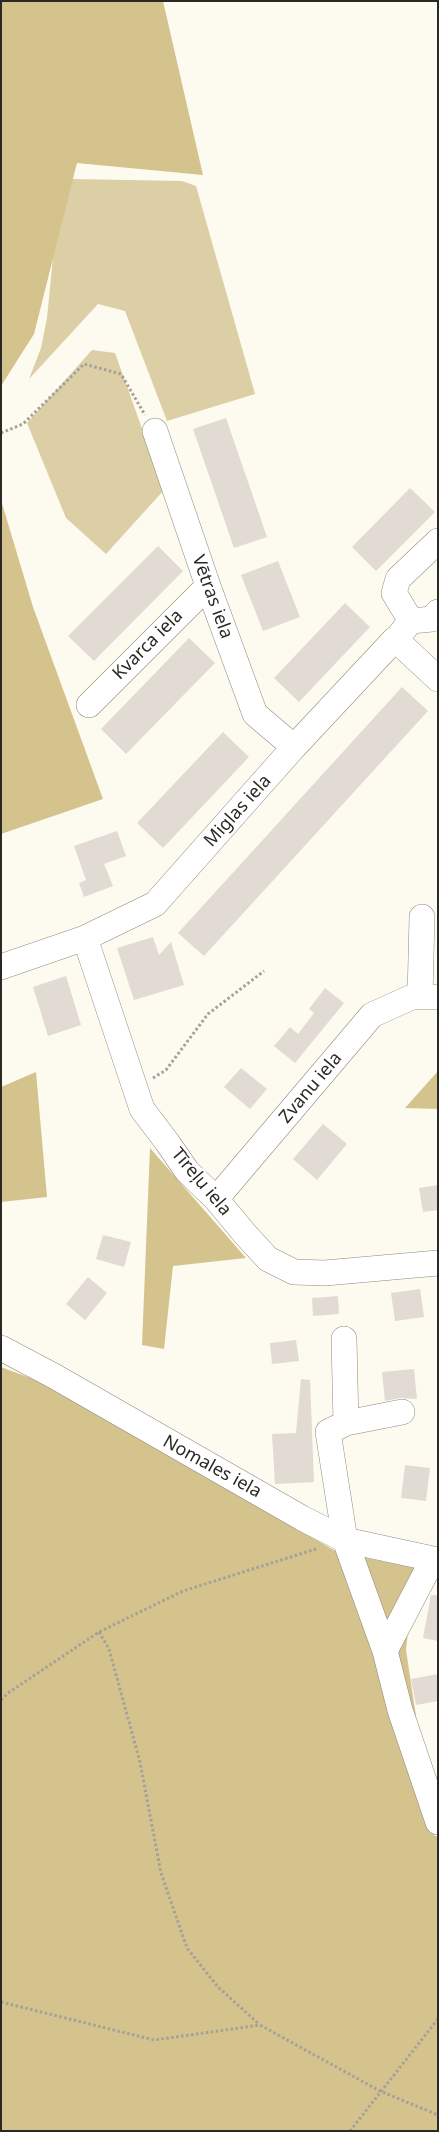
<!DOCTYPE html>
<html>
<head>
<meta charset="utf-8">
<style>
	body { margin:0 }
	#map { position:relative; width:439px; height:2132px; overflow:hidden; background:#fdfaf0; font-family:"Noto Sans",sans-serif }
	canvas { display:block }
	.frame { position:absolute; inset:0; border:2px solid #2a2925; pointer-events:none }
</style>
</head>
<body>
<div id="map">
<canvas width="439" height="2132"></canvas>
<div class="frame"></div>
</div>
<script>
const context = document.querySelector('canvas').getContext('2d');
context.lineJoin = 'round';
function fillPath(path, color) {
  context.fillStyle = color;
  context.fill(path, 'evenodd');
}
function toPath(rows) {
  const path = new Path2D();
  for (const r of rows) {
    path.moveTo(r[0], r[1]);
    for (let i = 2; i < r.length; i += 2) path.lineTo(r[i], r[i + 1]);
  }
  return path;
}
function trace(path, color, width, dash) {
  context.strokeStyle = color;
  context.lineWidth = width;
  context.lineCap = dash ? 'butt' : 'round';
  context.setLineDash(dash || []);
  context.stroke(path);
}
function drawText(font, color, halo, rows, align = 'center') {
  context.font = font + ' "Noto Sans",sans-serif';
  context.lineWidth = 4.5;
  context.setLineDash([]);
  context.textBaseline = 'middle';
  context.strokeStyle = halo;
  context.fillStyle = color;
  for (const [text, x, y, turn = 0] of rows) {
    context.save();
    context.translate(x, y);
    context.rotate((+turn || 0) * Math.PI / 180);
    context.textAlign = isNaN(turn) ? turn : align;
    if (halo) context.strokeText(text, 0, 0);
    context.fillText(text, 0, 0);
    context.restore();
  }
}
const green = toPath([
	[71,179,182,181,196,186,255,394,167,421,125,311,98,304,29,379,41,348,47,318,60,186],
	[92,350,115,353,164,490,106,554,66,518,27,423]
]);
const forest = toPath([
	[1,1,163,1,203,175,77,163,34,334,1,386],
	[1,500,33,607,103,799,1,834],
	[438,1071,438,1109,405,1108],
	[36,1072,47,1197,1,1202,1,1087],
	[150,1148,246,1258,173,1266,164,1349,142,1345],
	[1,1367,54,1387,337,1552,415,1568,406,1650,434,1835,438,1837,438,2131,1,2131]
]);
const building = toPath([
	[226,418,267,537,234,548,193,429],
	[410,488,435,512,376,571,352,547],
	[158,546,183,571,94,661,68,636],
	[278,561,300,617,263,631,241,575],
	[345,603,370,627,299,702,274,678],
	[189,638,215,663,126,754,101,729],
	[402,687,428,711,204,956,178,933],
	[223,732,249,757,163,848,137,823],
	[117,831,126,856,104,864,113,886,84,897,79,883,86,880,74,846],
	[153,937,159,955,171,942,184,985,134,1000,117,948],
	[66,976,81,1025,48,1036,33,987],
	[325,988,344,1003,295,1063,274,1046,290,1027,298,1034,314,1013,309,1009],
	[241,1068,267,1089,250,1109,224,1087],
	[323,1124,347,1144,317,1180,293,1159],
	[438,1185,438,1210,423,1212,419,1188],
	[103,1235,131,1242,124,1267,96,1259],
	[88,1277,107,1293,85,1320,66,1304],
	[420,1289,424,1317,395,1321,391,1293],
	[338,1296,339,1314,313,1316,312,1298],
	[296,1340,299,1361,272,1364,270,1343],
	[414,1369,417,1399,400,1398,385,1401,382,1372],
	[301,1379,310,1380,314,1482,275,1484,272,1434,296,1433],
	[405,1465,430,1468,426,1501,401,1498],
	[431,1595,438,1595,438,1641,423,1638],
	[438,1674,438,1701,416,1705,411,1679]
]);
const path = toPath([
	[1,433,23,424,84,364,121,374,145,415],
	[153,1078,166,1070,208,1014,264,971],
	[99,1632,109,1649,140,1762,161,1873,187,1948,218,1987,259,2024],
	[1,1700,8,1693,99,1632,183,1591,316,1549],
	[1,2002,154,2040,260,2025,380,2091,438,2115],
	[350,2131,438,2019]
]);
const minor = toPath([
	[155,431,208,586,255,714,294,747],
	[411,621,394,593,398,579,438,541],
	[401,633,411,621,432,619,438,612],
	[89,705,208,586],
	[85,938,142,1109,167,1142,187,1171,216,1199,245,1234,268,1259,294,1272,325,1273,438,1263],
	[1,967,85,938,155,904,294,747,395,639,438,679],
	[420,997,422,917],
	[216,1199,372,1015,412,997,438,997],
	[344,1339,346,1423],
	[1,1348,54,1376,302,1518,345,1540,438,1560],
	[433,1559,385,1651,400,1710,438,1822],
	[385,1651,345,1540,328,1432,346,1423,402,1412]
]);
const streetNames = [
	["Vētras iela",212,597,70],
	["Kvarca iela",148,645,-45],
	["Miglas iela",238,811,-48],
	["Zvanu iela",311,1088,-50],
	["Tīreļu iela",201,1182,50],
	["Nomales iela",212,1467,29]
];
fillPath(green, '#dccea5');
fillPath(forest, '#d5c38d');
fillPath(building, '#e2dbd3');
trace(minor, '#8d8a81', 26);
trace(path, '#a3a199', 3, [2.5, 2.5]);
trace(minor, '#fff', 25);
drawText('18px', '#2a2925', '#fff', streetNames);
</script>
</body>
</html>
